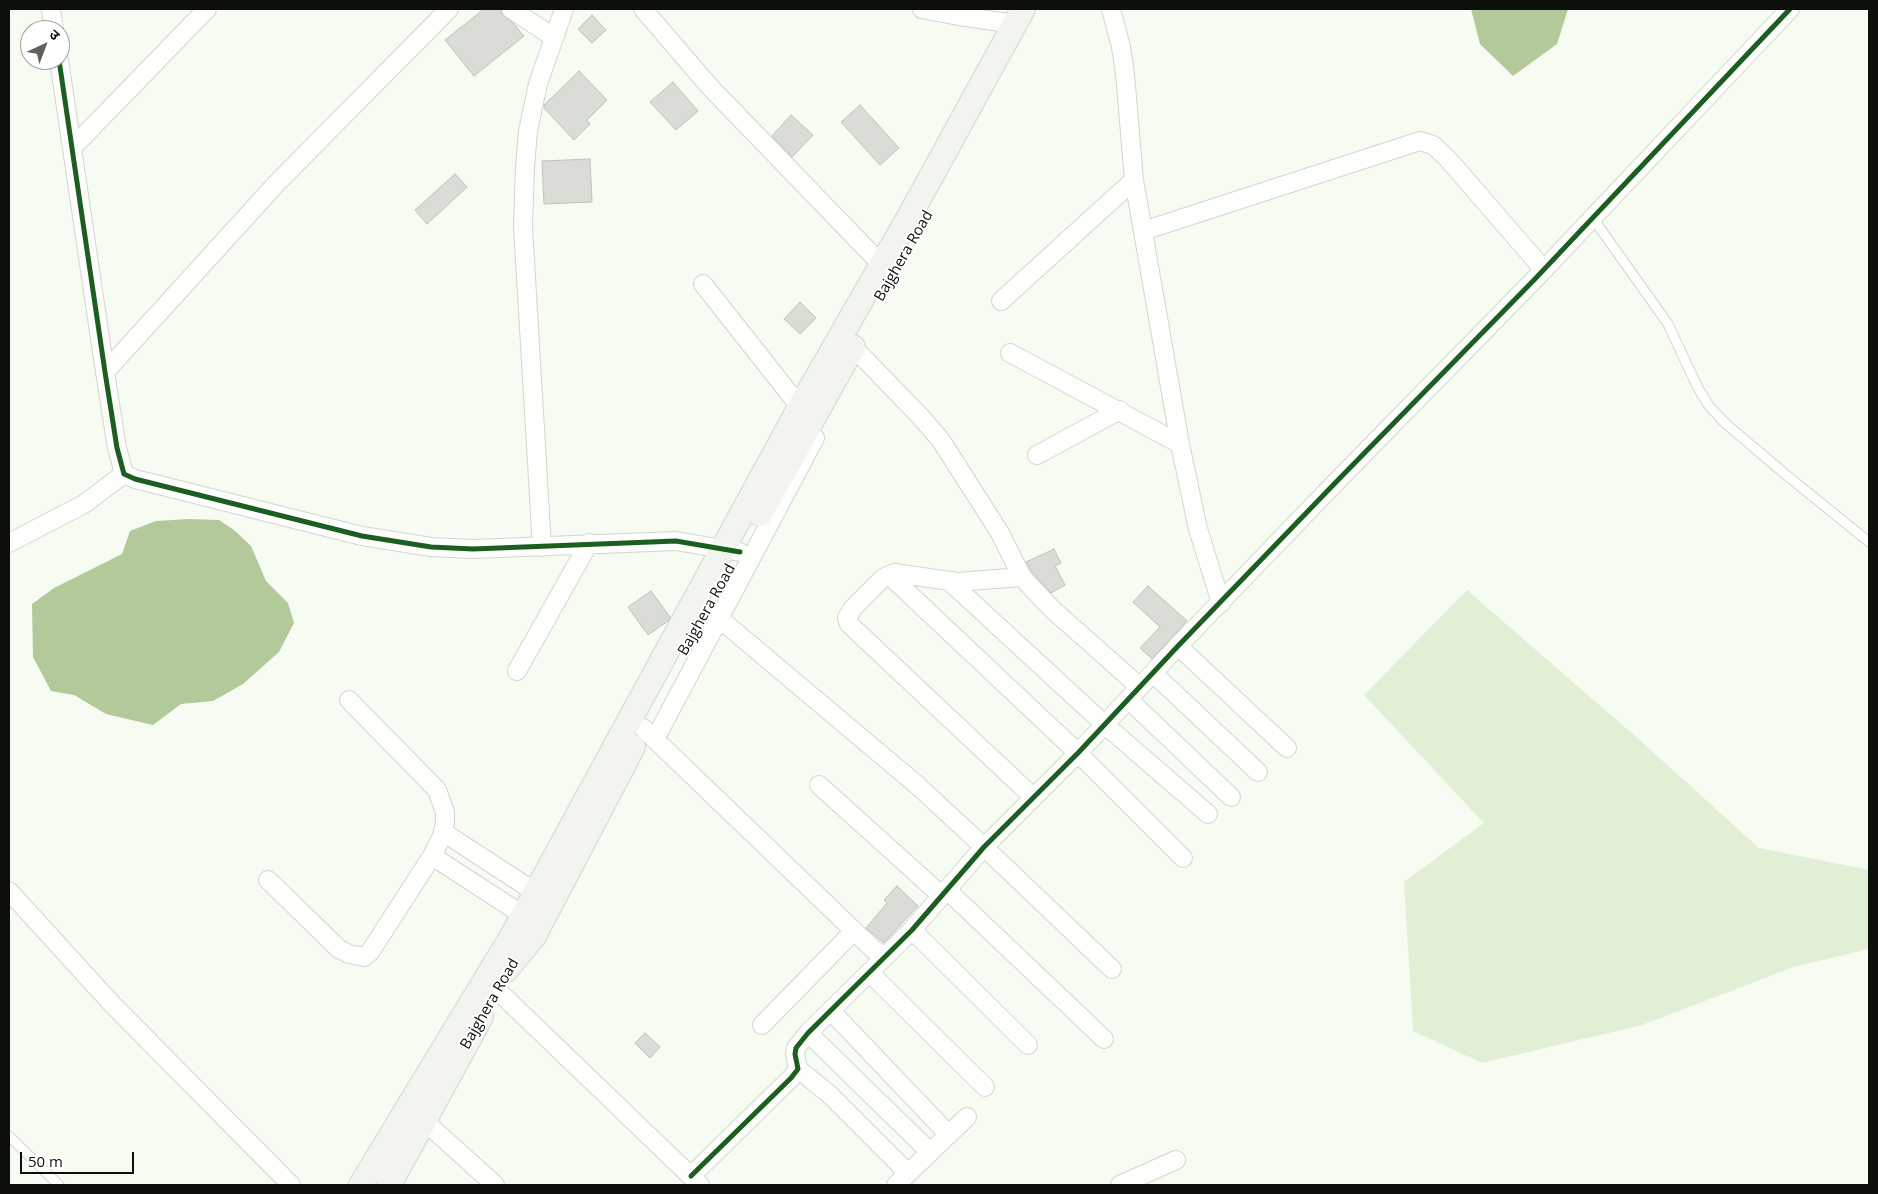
<!DOCTYPE html>
<html>
<head>
<meta charset="utf-8">
<style>
	body { margin:0 }
	#map { position:relative; width:1878px; height:1194px; overflow:hidden; background:#f7fcf2; font-family:"Open Sans","Noto Sans Devanagari",sans-serif }
	canvas { display:block }
	.frame { position:absolute; inset:0; border:10px solid #0d0f0a; pointer-events:none }
	.north { position:absolute; left:20px; top:20px; width:50px; height:50px; box-sizing:border-box; background:#fff; border:1px solid #9e9f9d; border-radius:50%; rotate:43deg; font-size:14px; font-weight:700; line-height:20px; text-align:center; color:#0d0f0a }
	.north::after { content:''; display:block; margin:auto; width:18px; height:22px; background:#5f625b; clip-path:polygon(50% 0,100% 100%,50% 72%,0 100%) }
	.scale { position:absolute; left:20px; top:1152px; width:114px; height:22px; box-sizing:border-box; border:2px solid #0d0f0a; border-top:0; padding-left:6px; font-size:15px; line-height:18px; white-space:nowrap; color:#0d0f0a; -webkit-text-stroke:4px #fff; paint-order:stroke }
</style>
</head>
<body>
<div id="map">
<canvas width="1878" height="1194"></canvas>
<div class="frame"></div>
<div class="north">उ</div>
<div class="scale">50 m</div>
</div>
<script>
const context = document.querySelector('canvas').getContext('2d');
context.lineJoin = 'round';
function fillPath(path, color) {
  context.fillStyle = color;
  context.fill(path, 'evenodd');
}
function toPath(rows) {
  const path = new Path2D();
  for (const r of rows) {
    path.moveTo(r[0], r[1]);
    for (let i = 2; i < r.length; i += 2) path.lineTo(r[i], r[i + 1]);
  }
  return path;
}
function trace(path, color, width, dash) {
  context.strokeStyle = color;
  context.lineWidth = width;
  context.lineCap = dash ? 'butt' : 'round';
  context.setLineDash(dash || []);
  context.stroke(path);
}
function drawText(font, color, halo, rows, align = 'center') {
  context.font = font + ' "Open Sans",sans-serif';
  context.lineWidth = 4;
  context.setLineDash([]);
  context.textBaseline = 'middle';
  context.strokeStyle = halo;
  context.fillStyle = color;
  for (const [text, x, y, turn = 0] of rows) {
    context.save();
    context.translate(x, y);
    context.rotate((+turn || 0) * Math.PI / 180);
    context.textAlign = isNaN(turn) ? turn : align;
    if (halo) context.strokeText(text, 0, 0);
    context.fillText(text, 0, 0);
    context.restore();
  }
}
const green = toPath([
	[1467,590,1643,743,1759,848,1869,870,1869,949,1794,967,1642,1025,1482,1063,1413,1031,1404,882,1484,823,1364,695]
]);
const water = toPath([
	[1471,9,1568,9,1557,44,1513,76,1480,44],
	[189,519,219,520,234,530,251,546,266,581,288,603,294,623,279,652,243,684,213,701,181,704,153,725,106,714,74,695,51,691,33,657,32,604,54,588,122,554,130,531,156,521]
]);
const building = toPath([
	[484,9,500,9,502,14,513,23,524,36,474,76,445,40,484,9],
	[592,15,606,30,592,43,578,29,592,15],
	[579,71,607,100,587,120,590,124,574,140,544,108,544,105,579,71],
	[673,82,698,111,676,130,650,102,673,82],
	[860,105,899,148,880,165,841,122,860,105],
	[791,115,813,135,792,157,772,136,791,115],
	[590,159,592,202,544,204,542,161,590,159],
	[455,174,467,187,427,224,415,210,455,174],
	[800,302,816,318,800,334,784,319,800,302],
	[1054,549,1061,563,1055,566,1065,585,1051,593,1031,571,1026,562,1054,549],
	[1148,586,1187,621,1152,659,1140,648,1160,627,1133,602,1148,586],
	[651,591,670,617,668,621,648,635,628,607,651,591],
	[897,886,918,906,884,943,866,928,887,903,884,900,897,886],
	[645,1033,660,1047,650,1058,635,1043,645,1033]
]);
const lane = toPath([
	[1592,217,1668,324,1698,388,1709,406,1725,423,1785,474,1869,542],
	[9,1136,59,1185]
]);
const street = toPath([
	[51,9,54,30],
	[511,9,553,37],
	[643,9,709,86,881,264],
	[922,9,959,16,1015,24],
	[1111,9,1121,47,1125,74,1134,180,1180,444,1198,529,1221,603],
	[59,60,105,372,117,448,124,474,135,479,362,536,431,547,473,549,676,541,740,552],
	[72,148,207,9],
	[1143,231,1420,141,1433,145,1447,158,1544,270],
	[703,284,800,407],
	[1001,301,1134,180],
	[853,347,917,413,940,439,1000,533,1022,577,1032,588,1053,610,1140,687],
	[1010,353,1180,444],
	[105,372,276,184,449,9],
	[1037,455,1120,410],
	[9,543,84,504,124,474],
	[542,547,523,227,525,167,528,131,538,84,564,9],
	[889,575,1078,753,1183,858],
	[1022,577,957,582,894,573,883,578,853,608,847,618,849,624,1033,797],
	[949,581,1104,724,1208,814],
	[708,609,917,785,984,847,1112,969],
	[1178,646,1287,748],
	[517,671,589,543],
	[1153,673,1258,772],
	[1128,699,1231,797],
	[643,728,874,950,885,956],
	[655,739,815,438],
	[819,785,942,896],
	[443,832,535,892],
	[432,856,523,915],
	[268,880,339,949,349,954,364,957,370,952,432,856,442,836,445,823,445,812,437,790,349,700],
	[947,890,1104,1039],
	[9,891,112,1004,291,1185],
	[912,930,1028,1045],
	[870,973,985,1087],
	[496,989,700,1185],
	[831,1011,949,1135],
	[762,1025,854,931],
	[808,1033,930,1152],
	[798,1069,829,1094,908,1173],
	[423,1120,495,1185],
	[691,1176,791,1078,798,1069,795,1054,796,1048,808,1033,912,930,984,847,1078,753,1178,646,1338,480,1534,280,1790,9],
	[896,1185,967,1117],
	[1120,1185,1176,1160]
]);
const secondary = toPath([
	[760,514,853,347],
	[506,970,534,936,633,747],
	[361,1185,512,936,800,407,909,217,1023,9],
	[389,1185,481,1017]
]);
const cycleway = toPath([
	[59,60,105,372,117,448,124,474,135,479,362,536,431,547,473,549,676,541,740,552],
	[691,1176,791,1078,798,1069,795,1054,796,1048,808,1033,912,930,984,847,1078,753,1178,646,1338,480,1534,280,1790,9]
]);
const streetNames = [
	["Bajghera Road",904,256,-60],
	["Bajghera Road",707,610,-61],
	["Bajghera Road",490,1004,-60]
];
fillPath(green, '#e1efd4');
fillPath(water, '#b2c99a');
fillPath(building, '#d9ddd6');
trace(building, '#bec1ba', 1);
trace(lane, '#d3d6cf', 11);
trace(street, '#d3d6cf', 20);
trace(secondary, '#d3d6cf', 26);
trace(lane, '#fefffd', 9);
trace(street, '#fefffd', 18);
trace(secondary, '#f2f4f0', 24);
trace(cycleway, '#1b5e20', 5);
drawText('15px', '#0d0f0a', '#fff', streetNames);
</script>
</body>
</html>
